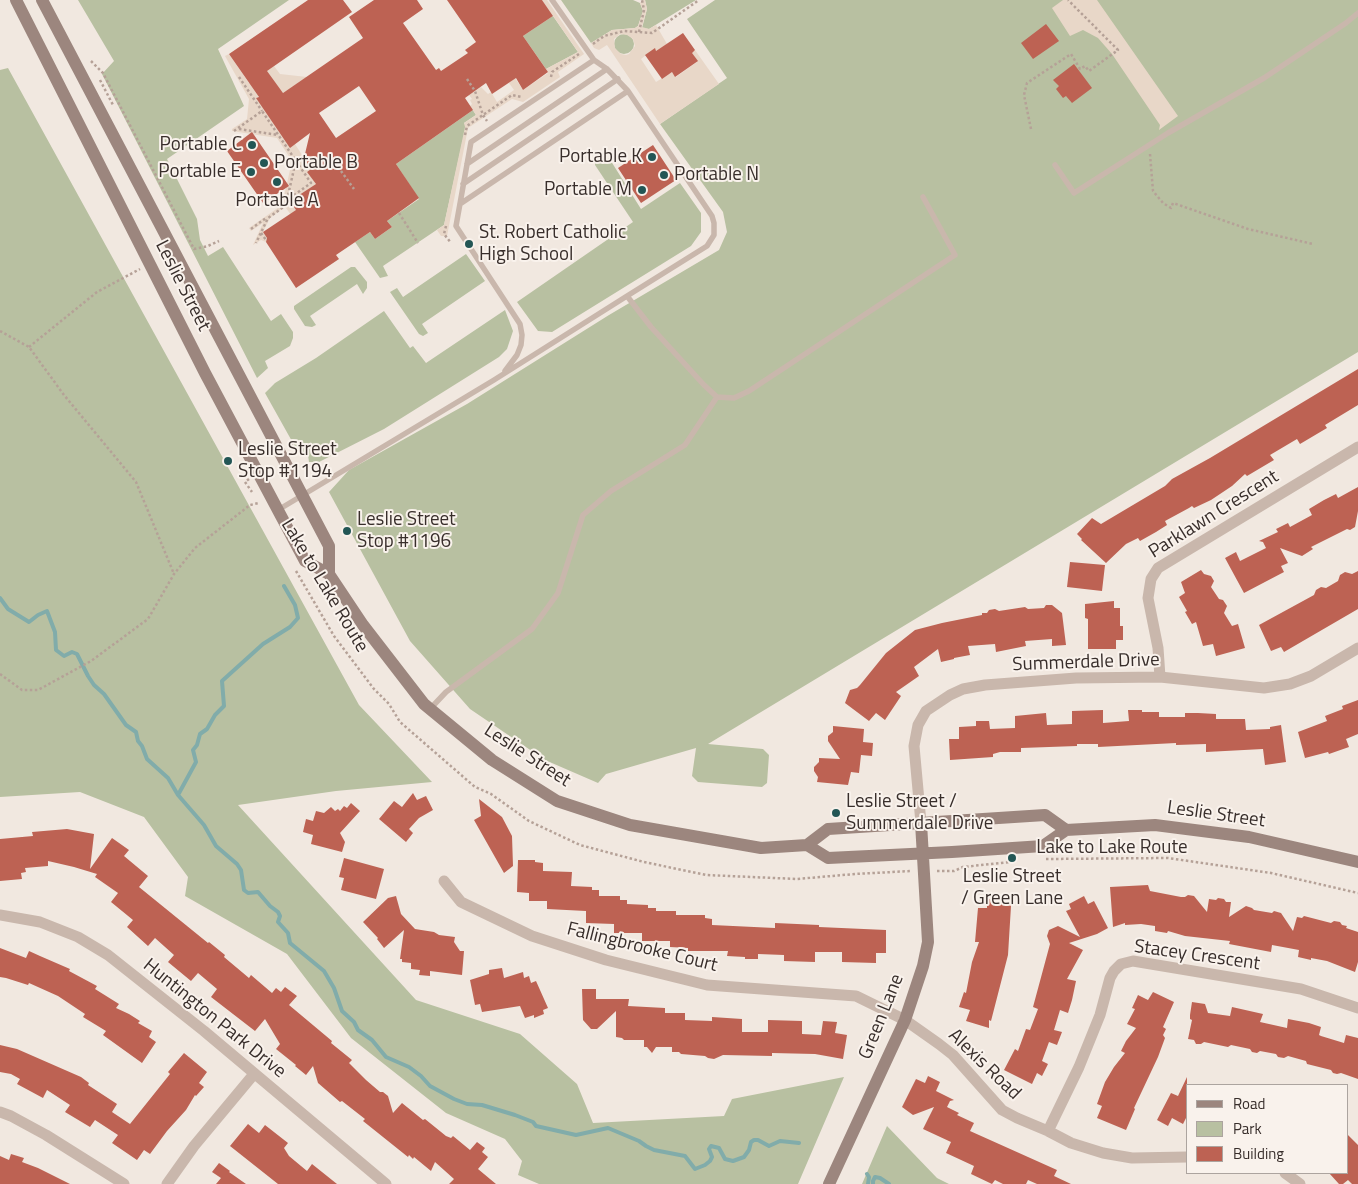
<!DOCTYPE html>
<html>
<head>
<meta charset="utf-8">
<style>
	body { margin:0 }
	#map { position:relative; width:1358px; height:1184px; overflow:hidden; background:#f1e8e0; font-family:"Titillium Web",sans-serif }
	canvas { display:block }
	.legend { position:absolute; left:1186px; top:1084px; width:162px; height:90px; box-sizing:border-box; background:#f9f2ec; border:1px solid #aca49f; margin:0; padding:6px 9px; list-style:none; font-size:15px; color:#382e2b }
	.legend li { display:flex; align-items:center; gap:10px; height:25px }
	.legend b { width:25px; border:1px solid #aca49f }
</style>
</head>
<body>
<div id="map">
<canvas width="1358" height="1184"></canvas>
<ul class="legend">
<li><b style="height:6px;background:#9c867e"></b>Road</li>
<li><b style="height:14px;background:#b8c0a1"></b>Park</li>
<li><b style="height:14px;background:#bd6253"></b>Building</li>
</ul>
</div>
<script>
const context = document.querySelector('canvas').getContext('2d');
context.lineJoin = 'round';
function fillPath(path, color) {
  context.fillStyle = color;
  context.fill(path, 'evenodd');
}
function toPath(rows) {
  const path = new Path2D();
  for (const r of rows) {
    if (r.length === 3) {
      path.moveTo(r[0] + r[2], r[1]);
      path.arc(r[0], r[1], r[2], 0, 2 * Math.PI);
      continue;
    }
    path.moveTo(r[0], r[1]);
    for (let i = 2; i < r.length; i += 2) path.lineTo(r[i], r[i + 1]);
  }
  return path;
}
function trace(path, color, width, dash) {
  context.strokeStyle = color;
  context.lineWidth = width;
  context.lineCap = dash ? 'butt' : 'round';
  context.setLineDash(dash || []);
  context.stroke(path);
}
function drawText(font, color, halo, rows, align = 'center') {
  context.font = font + ' "Titillium Web",sans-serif';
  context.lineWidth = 4;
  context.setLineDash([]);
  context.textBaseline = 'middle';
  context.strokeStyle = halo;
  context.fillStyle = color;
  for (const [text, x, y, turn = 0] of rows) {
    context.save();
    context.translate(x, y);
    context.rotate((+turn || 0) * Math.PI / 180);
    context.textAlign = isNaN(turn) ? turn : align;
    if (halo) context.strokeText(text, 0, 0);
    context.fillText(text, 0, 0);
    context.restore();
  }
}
const green = toPath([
	[78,0,289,0,218,49,244,106,167,159,197,219,200,240,208,256,223,247,271,321,281,314,293,332,293,338,290,346,265,361,268,368,257,378,102,74,114,61],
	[561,0,633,0,640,3,643,11,638,26,635,28,612,30,591,43],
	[645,0,696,0,649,29,642,28,647,9],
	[715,0,1358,0,1358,352,708,744,763,749,769,755,767,783,762,787,698,782,692,776,696,748,606,774,598,783,545,760,470,709,410,641,329,492,349,470,467,404,609,315,719,250,727,232,723,212,660,124,727,78,687,19],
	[553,16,578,52,546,69,523,36],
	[624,44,10],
	[8,68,359,705,432,782,336,791,238,805,416,1000,520,1034,577,1084,593,1123,724,1116,732,1099,844,1077,798,1184,539,1184,518,1175,522,1161,505,1139,446,1113,351,1038,287,954,185,896,188,877,144,817,80,792,0,797,0,70],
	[473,110,476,115,464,123,466,126,444,225,383,266,388,276,380,278,355,242,370,232,375,239,392,227,387,221,419,199,396,164],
	[595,153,602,163,609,158,641,209,680,183,701,213,701,232,691,246,552,332,538,331,517,302,633,222,595,165],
	[466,254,485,281,422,324,428,333,423,336,419,334,390,292,397,288,403,297],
	[351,267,355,267,367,282,367,288,363,294,357,284,310,316,316,325,312,327,305,326,294,309,294,306],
	[505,310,513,331,507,349,499,357,384,429,319,462,309,462,308,455,298,452,265,393,275,383,316,358,384,311,410,348,413,346,426,363],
	[887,1126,937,1178,949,1184,862,1184]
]);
const plaza = toPath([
	[542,0,547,0,584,54,558,72,560,77,523,102,512,99,468,128,447,236,441,236,437,230,444,225,465,127,464,123,476,115,470,106,472,104,470,100,472,99,469,95,481,87,488,94,491,92,497,102,514,90,509,83,515,78,523,90,548,73,546,69,578,52],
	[642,0,645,0,647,9,642,27,649,29,656,25,667,44,656,51,654,49,641,59,656,82,672,72,676,77,697,62,688,55,695,50,719,84,660,124,607,45,599,50,594,48,591,43,612,30,635,28,638,26,643,11,640,3],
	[620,34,627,35,633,39,635,46,629,54,626,55,621,54,615,48,614,39],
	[1063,0,1097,0,1178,116,1159,130,1160,125,1112,54,1098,38,1083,30,1070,36,1052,8],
	[229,54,249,83,274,66,280,74,307,77,283,93,276,84,256,98,295,144,311,169,307,172,316,184,291,201,297,211,291,215,286,208,283,208,270,218,263,232,267,238,266,242,261,240,253,245,263,223,251,231,249,228,282,205,292,161,277,138,232,131,232,129,247,119,249,99,225,56]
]);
const stream = toPath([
	[0,598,8,609,29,622,38,615,47,611,55,632,56,650,64,656,72,652,77,654,88,676,94,685,104,694,126,725,136,732,138,741,142,746,147,759,168,778,178,795,204,825,216,846,237,864,241,870,244,890,248,893,258,892,270,906,278,912,280,916,278,922,288,933,290,943,324,971,334,988,342,1011,354,1022,358,1030,372,1040,386,1057,409,1067,421,1076,430,1086,454,1099,467,1104,482,1105,515,1115,533,1122,536,1126,576,1135,608,1128,639,1141,646,1146,654,1150,685,1156,695,1169,705,1165,710,1161,712,1157,709,1149,711,1146,719,1148,725,1159,733,1161,744,1157,749,1150,751,1142,754,1140,758,1140,769,1146,780,1141,799,1143],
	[178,795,196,762,193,750,197,745,200,734,207,729,215,715,224,706,222,681,263,644,290,627,298,618,295,605,284,586],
	[867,1174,869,1177,868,1184],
	[873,1184,873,1181,875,1177,880,1178,889,1184]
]);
const building = toPath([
	[308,0,343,0,352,12,267,71,283,93,363,38,349,17,374,0,417,0,423,9,403,23,436,70,439,68,441,71,468,53,465,50,476,42,447,0,542,0,553,16,523,36,548,72,523,90,516,78,492,94,486,83,465,98,473,110,396,164,419,198,387,221,392,227,375,239,370,232,336,255,339,259,296,288,266,242,267,238,263,232,296,210,290,201,316,184,307,172,311,169,304,158,310,133,290,148,256,98,259,97,229,54],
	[359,86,376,111,336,138,319,113],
	[1046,24,1059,41,1033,59,1021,43],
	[683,33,695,50,692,53,698,61,675,77,672,72,662,79,645,55,655,48,656,51],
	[1074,64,1092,88,1072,103,1066,96,1063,98,1056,89,1059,86,1053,80],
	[252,132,289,186,263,203,227,151],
	[653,145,676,180,641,203,618,168],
	[1358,369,1358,405,1325,425,1327,428,1300,444,1297,439,1270,455,1274,460,1247,476,1245,474,1232,486,1211,500,1194,508,1192,506,1189,508,1165,521,1167,525,1156,532,1140,541,1138,538,1126,544,1106,563,1081,540,1082,539,1077,534,1092,518,1101,524,1165,486,1172,479,1210,458],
	[1358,487,1358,511,1355,527,1350,530,1347,529,1311,547,1313,549,1302,556,1280,548,1288,563,1281,566,1284,572,1244,593,1225,558,1236,552,1240,561,1266,548,1263,542,1259,541,1278,532,1276,529,1288,523,1290,527,1312,515,1309,509,1324,500,1336,494,1338,498],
	[1070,562,1105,565,1102,591,1067,587],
	[1201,570,1204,574,1211,576,1214,581,1211,587,1219,599,1223,600,1227,606,1224,613,1232,626,1238,624,1245,648,1216,656,1213,644,1203,646,1196,622,1192,624,1185,612,1187,611,1179,597,1185,593,1181,582],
	[1358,571,1358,609,1284,652,1281,647,1271,651,1259,625,1314,595,1316,590,1321,587,1326,588,1338,581,1340,575,1345,572,1352,574],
	[1114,601,1114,608,1120,608,1120,626,1123,626,1123,640,1116,640,1116,649,1088,649,1088,619,1085,618,1085,604],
	[1046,605,1052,605,1062,613,1066,645,1052,646,1052,639,1025,641,1026,646,996,652,995,644,968,646,970,655,954,658,954,659,941,662,938,649,914,667,919,676,896,692,901,696,885,720,876,713,869,721,845,703,850,690,857,688,860,685,886,653,915,630,942,623,982,615,982,613,987,613,989,610,995,609,999,611,1025,607,1028,609,1044,608],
	[1358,700,1358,734,1346,739,1349,747,1329,754,1328,752,1305,758,1298,732,1327,721,1325,716,1343,709,1342,706],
	[1103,710,1103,723,1129,721,1128,710,1142,710,1142,712,1159,712,1159,717,1185,717,1185,713,1198,713,1216,714,1216,719,1245,719,1246,730,1270,729,1270,727,1281,725,1286,762,1265,765,1263,749,1206,752,1206,744,1176,745,1176,743,1098,747,1098,744,1077,744,1077,746,1021,748,1021,752,1000,752,993,754,993,757,950,760,949,739,959,739,959,727,976,726,976,721,989,721,990,729,1015,728,1015,716,1046,713,1047,725,1072,724,1072,711],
	[833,726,864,729,863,742,873,743,872,756,861,755,859,773,851,772,848,785,817,782,818,777,814,771,814,767,819,762,819,758,840,759,828,741,828,736,833,732],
	[413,793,417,800,426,796,433,810,419,818,409,829,413,833,406,842,379,819,394,801,402,807],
	[479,799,502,817,512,836,513,866,504,873,474,820,481,816],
	[351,803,360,811,340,833,345,842,342,852,311,844,313,835,303,832,306,819,313,821,316,811,324,813,331,807,335,811,338,809,340,811,344,806,347,808],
	[67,829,94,834,90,869,112,838,129,850,124,856,148,876,139,887,208,943,209,942,225,955,224,957,249,978,251,975,272,993,276,988,281,992,285,987,297,996,289,1005,332,1041,331,1043,352,1060,349,1063,366,1080,380,1092,383,1092,388,1096,393,1113,402,1103,423,1120,425,1119,446,1136,451,1138,453,1136,470,1150,477,1142,485,1148,482,1152,488,1157,478,1169,496,1184,449,1184,454,1179,435,1162,431,1171,414,1157,413,1159,409,1155,408,1157,363,1121,365,1119,342,1101,340,1102,318,1083,313,1066,306,1075,295,1066,296,1065,276,1049,280,1044,265,1019,255,1031,211,997,217,989,198,973,191,981,168,962,174,955,155,938,148,946,127,927,133,920,111,902,118,893,95,877,97,874,74,867,48,861,48,866,25,868,26,872,21,873,22,879,0,881,0,839,33,836,32,832],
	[344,858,384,869,376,899,341,890,344,878,339,877],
	[518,860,535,860,535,862,543,863,543,871,572,872,571,886,592,887,592,890,599,890,599,896,620,896,620,900,627,900,627,904,648,905,648,908,656,908,656,911,676,911,676,915,705,915,705,918,712,919,712,925,775,928,775,923,819,925,819,927,886,930,886,953,876,953,876,963,842,962,842,952,815,952,815,962,784,961,784,955,758,954,758,959,745,959,745,957,727,956,728,951,688,951,688,948,670,947,670,941,642,941,642,933,614,933,614,924,586,923,586,911,547,909,547,901,529,901,529,893,517,892],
	[1148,885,1150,891,1181,897,1185,897,1188,895,1194,896,1207,912,1209,899,1216,900,1218,898,1224,899,1226,902,1231,902,1229,917,1246,906,1252,908,1254,910,1272,913,1274,911,1281,913,1293,931,1297,917,1302,918,1304,916,1331,923,1334,921,1340,922,1342,925,1347,926,1346,928,1358,932,1358,962,1355,972,1327,961,1311,958,1311,960,1298,957,1299,950,1272,945,1271,952,1229,944,1230,941,1185,936,1168,931,1167,933,1155,931,1155,926,1141,924,1125,925,1125,923,1113,927,1110,887],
	[396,896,401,914,415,929,434,932,439,935,455,937,454,942,460,951,464,951,462,975,430,971,430,976,419,975,420,970,411,969,411,963,402,962,402,959,400,959,404,930,384,948,377,939,378,938,363,922,388,898],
	[1084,896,1088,904,1094,901,1108,928,1097,934,1069,943,1083,950,1067,979,1076,981,1072,1000,1068,1013,1060,1010,1054,1030,1062,1032,1057,1045,1049,1042,1042,1061,1048,1064,1042,1076,1037,1073,1032,1084,1004,1070,1015,1049,1018,1051,1026,1029,1030,1030,1038,1009,1033,1007,1050,944,1047,936,1049,930,1058,926,1080,937,1066,911,1071,909,1069,904],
	[987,899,1010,900,1011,906,1008,955,991,1021,989,1020,989,1028,966,1021,970,1010,959,1007,964,992,966,993,972,962,979,942,975,942,978,908,987,908],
	[0,948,26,958,29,951,40,956,70,969,69,971,97,986,95,989,119,1004,116,1008,129,1014,140,1021,138,1023,152,1031,149,1037,156,1042,142,1063,103,1035,106,1031,83,1017,85,1014,58,996,29,983,28,985,6,978,0,977],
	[502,968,504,978,523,972,524,978,529,976,531,983,536,981,548,1008,543,1010,544,1014,534,1018,534,1015,525,1018,520,1006,482,1012,480,1004,475,1005,470,980,489,974,489,970],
	[582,989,596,989,596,999,629,999,628,1006,665,1008,665,1013,685,1013,685,1020,712,1021,712,1017,742,1019,742,1032,768,1032,768,1020,802,1021,802,1034,821,1035,823,1021,837,1022,835,1033,847,1035,843,1059,815,1054,772,1053,772,1056,723,1055,714,1059,708,1058,705,1056,681,1054,679,1052,672,1052,672,1047,656,1047,652,1053,647,1047,644,1047,644,1040,624,1040,622,1038,616,1037,616,1011,597,1029,591,1029,583,1020],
	[1153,992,1174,1002,1163,1027,1166,1029,1163,1035,1165,1038,1158,1057,1134,1108,1135,1109,1126,1130,1097,1118,1102,1106,1097,1104,1105,1082,1114,1067,1125,1053,1121,1051,1126,1041,1136,1028,1127,1024,1135,1009,1132,1008,1138,995,1148,1000],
	[1192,1002,1205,1004,1208,1013,1230,1016,1232,1007,1263,1014,1260,1022,1287,1028,1288,1019,1309,1023,1321,1027,1319,1035,1321,1036,1344,1043,1346,1035,1358,1038,1358,1079,1341,1073,1337,1074,1333,1073,1331,1070,1307,1064,1306,1061,1288,1056,1284,1058,1278,1057,1276,1054,1260,1051,1257,1053,1252,1052,1250,1049,1231,1045,1228,1047,1204,1042,1201,1044,1196,1044,1194,1040,1188,1039,1192,1020,1190,1019,1190,1015],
	[0,1045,17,1049,81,1077,89,1083,88,1085,117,1104,112,1112,130,1124,170,1074,168,1072,184,1053,207,1072,199,1083,204,1087,196,1096,195,1095,186,1110,167,1131,150,1154,144,1150,137,1160,112,1143,118,1135,95,1120,90,1127,65,1112,70,1105,47,1090,43,1098,17,1084,20,1079,11,1074,0,1072],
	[928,1076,940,1082,936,1091,954,1100,950,1101,947,1107,959,1113,957,1115,974,1123,970,1131,1057,1170,1054,1176,1071,1184,1037,1184,1028,1180,1026,1184,1003,1184,995,1180,992,1184,971,1174,974,1166,946,1153,951,1142,923,1129,934,1107,913,1115,902,1107,916,1079,925,1083],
	[1187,1077,1187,1116,1183,1124,1172,1118,1168,1126,1157,1120,1171,1093,1178,1096],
	[248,1124,259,1133,265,1125,288,1143,284,1148,289,1156,307,1171,312,1164,337,1184,278,1184,230,1146],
	[1347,1134,1358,1145,1358,1184,1352,1184,1348,1180,1343,1184,1339,1184,1329,1173,1347,1173],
	[11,1154,24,1158,22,1162,38,1168,70,1184,0,1184,0,1156,9,1160],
	[219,1163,230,1171,229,1172,246,1184,216,1184,221,1178,212,1172]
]);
const path = toPath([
	[639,32,644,10,642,0],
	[593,44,604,36,624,31,652,33,699,0],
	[91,61,103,73,194,249,208,246,219,241],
	[239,77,262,111],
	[551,77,552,72,579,54],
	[467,79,475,91,483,115,487,121],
	[100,80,113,105],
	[239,129,278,135],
	[1031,129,1024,95,1027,83,1071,54,1080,69,1085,66,1089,71,1118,50,1068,0],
	[234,131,262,111,311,183,287,200,285,206,268,218,256,243],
	[465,135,467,126,512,95,522,97],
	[1150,154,1153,191,1163,203,1171,208,1173,203,1248,229,1313,244],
	[341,171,354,189],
	[287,200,296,160],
	[399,213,418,243],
	[446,226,444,234,451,243],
	[251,229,266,218],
	[261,233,266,240],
	[0,331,29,347,64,395,136,482,174,574],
	[29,347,97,292,140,269],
	[291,444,297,452,295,453],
	[249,479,245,482,252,492],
	[296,571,334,636,374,689,389,704,400,722,475,787,491,794,529,821,580,845,644,862,706,875,797,879,855,874,911,871],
	[0,674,22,690,38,690,91,661,148,619,174,574,195,548,250,505,259,503],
	[1046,859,1168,858,1271,873,1358,893],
	[937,871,954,871,963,867,1010,862]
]);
const lane = toPath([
	[552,0,594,60],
	[467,164,607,69],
	[1055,165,1074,193,1168,133,1264,78,1346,23,1358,13],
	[463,184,618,79],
	[460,204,628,91],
	[505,371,517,355,521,345,522,335,520,324,456,226,471,142,594,60,607,69,628,91,712,216,714,223,714,235,707,246,627,296],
	[278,510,494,380,627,296,651,327,704,385,717,397,734,398,749,391,955,255,923,197],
	[430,709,446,692,532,629,558,593,583,515,611,491,685,445,717,397]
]);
const street = toPath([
	[1160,677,1158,648,1148,598,1151,579,1158,568,1358,447],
	[921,823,914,746,918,725,926,711,950,695,963,689,985,685,1076,678,1160,677,1264,688,1290,684,1311,676,1358,648],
	[444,881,461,902,532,936,606,960,707,985,856,996,905,1020,939,1044,953,1055,1002,1110,1017,1118,1048,1131,1071,1143,1103,1153,1132,1158,1187,1157],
	[0,915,40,922,78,937,108,955,204,1031,386,1184],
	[0,1112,11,1116,46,1135,124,1184],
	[1048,1131,1079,1067,1100,1015,1110,978,1114,971,1121,964,1133,961,1301,989,1358,1008],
	[1285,1173,1300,1184],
	[167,1184,194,1146,254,1074]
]);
const secondary = toPath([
	[16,0,205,373,305,561,329,574,363,625,424,704,492,760,557,801,630,825,761,848,807,845,828,829,1045,815,1066,830],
	[42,0,329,546,329,574],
	[807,845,828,858,952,852,1043,846,1066,830,1155,825,1249,837,1358,862],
	[829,1184,905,1020,923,966,928,942,921,823]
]);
const markers = [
	[252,145,5,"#235655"],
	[652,157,5,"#235655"],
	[264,163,5,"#235655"],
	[251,172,5,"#235655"],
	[664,175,5,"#235655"],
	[277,182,5,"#235655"],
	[642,190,5,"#235655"],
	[469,244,5,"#235655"],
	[228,461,5,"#235655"],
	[347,531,5,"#235655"],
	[836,813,5,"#235655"],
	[1012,858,5,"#235655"]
];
const poiNames = [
	["Portable C",242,145,"right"],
	["Portable K",642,157,"right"],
	["Portable B",274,163],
	["Portable E",241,172,"right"],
	["Portable N",674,175],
	["Portable M",632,190,"right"],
	["Portable A",277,201,"center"],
	["St. Robert Catholic",479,233],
	["High School",479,255],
	["Leslie Street",238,450],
	["Stop #1194",238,472],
	["Leslie Street",357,520],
	["Stop #1196",357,542],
	["Leslie Street /",846,802],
	["Summerdale Drive",846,824],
	["Leslie Street",1012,877,"center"],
	["/ Green Lane",1012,899,"center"]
];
const streetNames = [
	["Leslie Street",182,286,63],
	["Parklawn Crescent",1214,515,-32],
	["Lake to Lake Route",324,586,59],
	["Summerdale Drive",1086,663,-2],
	["Leslie Street",527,756,33],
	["Leslie Street",1216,815,8],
	["Lake to Lake Route",1112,848],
	["Fallingbrooke Court",642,948,14],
	["Stacey Crescent",1197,956,8],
	["Green Lane",882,1017,-68],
	["Huntington Park Drive",214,1019,39],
	["Alexis Road",984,1065,44]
];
fillPath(green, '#b8c0a1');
fillPath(plaza, '#e8d7c8');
trace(stream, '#81acaa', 4);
fillPath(building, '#bd6253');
trace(path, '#b5a197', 2.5, [2.5, 2.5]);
trace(lane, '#c9b7ac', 5.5);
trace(street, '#c9b7ac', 11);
trace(secondary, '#9c867e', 12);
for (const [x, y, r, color] of markers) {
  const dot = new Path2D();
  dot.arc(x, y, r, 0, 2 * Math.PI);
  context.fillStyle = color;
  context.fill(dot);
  trace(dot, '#f9f2ec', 2);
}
drawText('19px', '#382e2b', '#f9f2ec', poiNames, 'left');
drawText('19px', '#382e2b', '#f9f2ec', streetNames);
</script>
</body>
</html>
